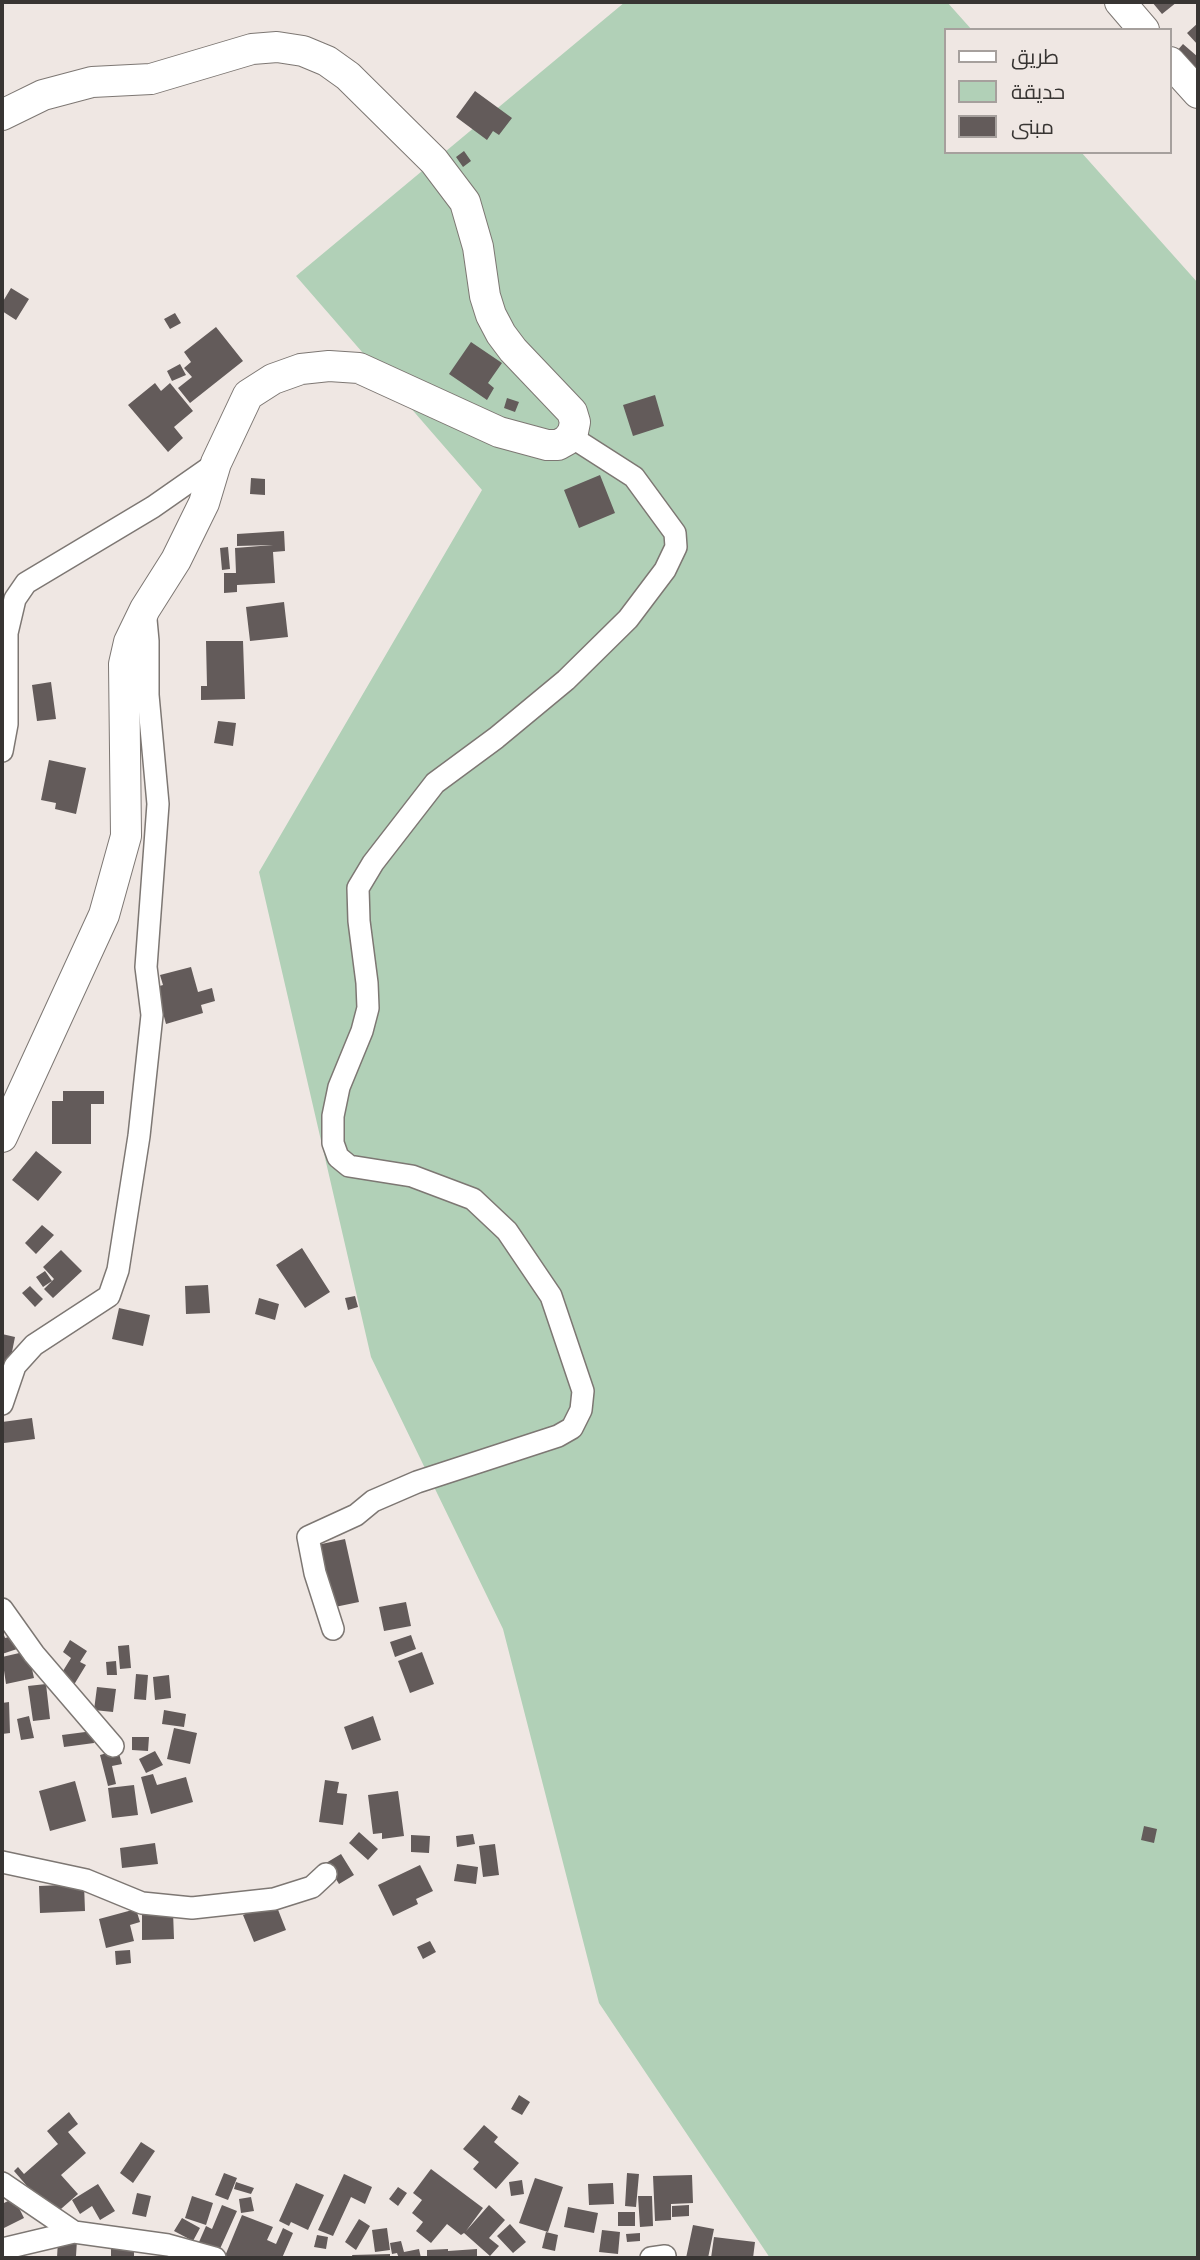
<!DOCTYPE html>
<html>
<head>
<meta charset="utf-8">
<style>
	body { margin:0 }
	#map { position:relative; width:1200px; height:2260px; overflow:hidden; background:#efe7e3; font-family:Montserrat,Cairo,sans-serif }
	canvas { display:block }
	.frame { position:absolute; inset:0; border:4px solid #383533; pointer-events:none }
	.legend { position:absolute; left:944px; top:28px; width:228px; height:126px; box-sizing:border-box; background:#efe7e3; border:2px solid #a6a09d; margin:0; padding:9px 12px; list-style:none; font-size:21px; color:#383533 }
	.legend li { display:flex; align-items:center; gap:14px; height:35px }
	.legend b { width:35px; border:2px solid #a6a09d }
</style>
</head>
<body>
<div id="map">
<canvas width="1200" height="2260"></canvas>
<div class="frame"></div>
<ul class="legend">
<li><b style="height:9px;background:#fff"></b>طريق</li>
<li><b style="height:19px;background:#b1d0b7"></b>حديقة</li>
<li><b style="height:19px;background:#635b5a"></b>مبنى</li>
</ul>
</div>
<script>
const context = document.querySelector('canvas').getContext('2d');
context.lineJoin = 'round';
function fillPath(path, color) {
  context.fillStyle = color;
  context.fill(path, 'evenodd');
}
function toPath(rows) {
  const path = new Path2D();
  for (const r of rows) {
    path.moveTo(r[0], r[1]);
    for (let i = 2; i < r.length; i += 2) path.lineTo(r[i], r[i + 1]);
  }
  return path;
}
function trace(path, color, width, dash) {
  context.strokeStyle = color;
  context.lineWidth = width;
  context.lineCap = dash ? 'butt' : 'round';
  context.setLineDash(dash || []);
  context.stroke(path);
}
const green = toPath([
	[625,2,947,2,972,30,946,30,946,152,1081,152,1198,283,1198,2258,770,2258,599,2003,503,1629,371,1357,259,872,482,490,296,276]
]);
const building = toPath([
	[1152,2,1177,2,1162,14],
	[1198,23,1198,45,1187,33],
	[1183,44,1198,57,1198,72,1176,52],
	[475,91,512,118,499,135,493,131,487,140,456,117],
	[464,151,471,161,463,167,456,157],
	[11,288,29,299,16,320,2,311,2,303],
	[175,313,181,323,170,329,164,319],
	[216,327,243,361,190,403,178,388,192,377,184,368,191,362,184,352],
	[471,342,502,363,488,383,494,388,487,400,449,374],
	[180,364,186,375,172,381,167,371],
	[155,383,161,391,170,383,193,411,174,427,183,438,168,452,128,405],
	[655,395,664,426,633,436,623,405],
	[507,398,519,402,515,412,504,408],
	[600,475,615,513,579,528,564,490],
	[251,478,265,479,265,495,250,494],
	[284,531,285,551,273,552,275,583,237,585,237,592,224,593,224,573,236,573,235,548,273,545,237,546,237,534],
	[228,547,230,569,222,570,220,548],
	[284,602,288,637,250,641,246,607],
	[206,641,243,641,245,699,201,700,201,686,207,686],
	[51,682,56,719,37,721,32,685],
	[218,721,236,723,233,746,214,743],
	[49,760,86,768,76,814,55,809,56,803,41,800],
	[191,967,198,992,212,988,215,1001,201,1005,203,1013,166,1024,156,987,163,985,160,975],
	[63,1091,104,1091,104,1104,91,1104,91,1144,52,1144,52,1101,63,1101],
	[36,1151,62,1172,38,1201,12,1180],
	[42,1225,54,1235,36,1254,25,1243],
	[302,1248,330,1292,305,1308,276,1265],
	[61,1250,82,1271,53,1298,44,1289,54,1279,43,1267],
	[45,1271,52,1281,43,1287,36,1277],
	[208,1285,210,1313,186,1314,185,1286],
	[30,1286,43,1299,35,1307,22,1293],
	[355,1296,358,1307,348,1310,345,1298],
	[259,1298,279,1304,275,1320,255,1314],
	[119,1308,150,1315,143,1346,112,1339],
	[2,1334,15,1337,5,1387,2,1387],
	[32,1418,35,1439,4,1443,2,1422],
	[345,1539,359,1602,330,1608,317,1545],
	[406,1602,411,1626,384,1631,379,1607],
	[2,1630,5,1638,13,1636,17,1649,2,1654],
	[411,1635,416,1649,395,1657,390,1642],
	[70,1640,87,1651,80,1662,86,1665,72,1688,58,1679,71,1658,63,1652],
	[129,1645,131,1668,120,1669,118,1646],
	[28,1651,34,1678,6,1684,2,1657],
	[422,1652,434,1684,410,1693,398,1661],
	[116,1661,117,1675,107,1675,106,1662],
	[136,1674,148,1675,146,1700,134,1699],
	[169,1675,171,1698,155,1700,153,1677],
	[46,1684,50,1719,33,1721,28,1686],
	[97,1687,116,1689,113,1712,94,1710],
	[9,1702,10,1733,2,1734,2,1703],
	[164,1710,186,1714,184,1727,162,1724],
	[29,1716,34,1738,21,1740,17,1719],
	[373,1716,381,1740,352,1750,344,1727],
	[174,1728,197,1733,190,1764,167,1759],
	[93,1731,94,1743,64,1747,62,1735],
	[132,1737,149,1737,148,1751,132,1750],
	[118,1750,122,1764,112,1766,116,1784,108,1786,100,1755],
	[155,1751,163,1765,146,1773,139,1759],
	[153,1774,157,1785,186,1777,193,1802,151,1814,141,1777],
	[325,1780,339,1782,337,1793,347,1794,343,1825,319,1822],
	[75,1781,86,1821,50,1831,39,1791],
	[134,1785,138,1815,112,1818,108,1788],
	[398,1791,404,1836,382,1839,382,1833,373,1834,368,1795],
	[1144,1826,1157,1829,1154,1843,1141,1840],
	[359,1832,378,1849,368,1860,349,1843],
	[473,1834,475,1844,457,1847,456,1836],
	[411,1835,430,1836,429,1853,411,1852],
	[155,1843,158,1864,122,1868,120,1848],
	[495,1844,499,1875,483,1877,479,1846],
	[341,1854,354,1875,339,1884,326,1863],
	[457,1864,478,1867,476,1884,454,1881],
	[420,1865,433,1891,416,1899,418,1904,393,1916,378,1885],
	[84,1884,85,1911,40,1913,39,1886],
	[275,1902,286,1930,254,1942,243,1915],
	[136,1909,140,1922,130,1925,134,1941,106,1948,99,1919],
	[142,1911,173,1911,174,1939,142,1940],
	[430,1941,436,1952,423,1959,417,1947],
	[130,1950,131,1963,116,1965,115,1951],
	[519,2095,530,2102,522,2115,511,2109],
	[69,2112,78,2124,68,2132,86,2153,61,2175,78,2194,53,2216,14,2171,18,2167,24,2174,58,2144,47,2131],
	[484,2125,498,2137,494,2142,519,2163,496,2189,473,2169,479,2162,463,2149],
	[141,2142,155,2151,133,2183,120,2173],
	[431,2169,483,2208,466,2231,489,2205,505,2220,489,2238,499,2246,490,2256,464,2233,461,2235,447,2224,431,2243,416,2231,423,2222,412,2213,422,2200,413,2193],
	[224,2173,237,2178,228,2200,215,2195],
	[627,2173,639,2174,636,2207,625,2206],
	[344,2174,372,2187,365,2204,351,2197,333,2236,318,2230],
	[692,2175,693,2203,671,2204,671,2220,655,2221,653,2176],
	[535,2178,563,2187,548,2232,519,2223],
	[522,2180,524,2194,511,2196,509,2182],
	[236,2182,254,2188,251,2194,234,2189],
	[296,2183,324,2195,308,2230,291,2222,289,2226,279,2221],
	[613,2183,614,2204,589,2205,588,2184],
	[98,2184,115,2211,100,2220,92,2206,80,2214,72,2200],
	[398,2187,407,2193,398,2206,389,2199],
	[137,2193,151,2196,146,2217,132,2214],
	[192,2196,213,2203,206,2225,185,2218],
	[638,2196,652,2196,653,2226,640,2227],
	[251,2197,254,2211,241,2213,239,2199],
	[14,2198,24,2218,2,2229,2,2204],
	[222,2205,237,2211,219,2251,199,2242,206,2226,212,2229],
	[689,2205,689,2216,672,2217,672,2206],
	[568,2207,598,2213,594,2233,564,2227],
	[618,2212,635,2212,635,2226,618,2226],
	[242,2215,273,2227,267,2240,276,2244,283,2228,293,2233,282,2258,231,2258,225,2256],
	[182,2218,200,2228,193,2241,174,2231],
	[359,2219,370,2226,356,2250,345,2242],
	[510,2224,526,2242,513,2253,497,2236],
	[693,2225,714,2229,708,2258,686,2258],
	[387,2228,390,2250,375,2252,372,2230],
	[602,2230,620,2232,618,2254,599,2252],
	[546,2232,558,2235,555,2251,542,2248],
	[640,2233,640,2241,627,2242,626,2234],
	[317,2235,328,2237,326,2249,314,2247],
	[714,2237,755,2242,753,2258,711,2258],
	[58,2240,77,2240,76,2256,91,2256,91,2258,57,2258],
	[401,2241,404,2252,419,2249,421,2258,399,2258,397,2253,392,2254,390,2243],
	[111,2246,134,2246,134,2258,111,2258],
	[448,2249,448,2251,477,2249,477,2258,427,2258,427,2250],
	[390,2254,390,2258,353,2258,352,2255]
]);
const street = toPath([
	[2,751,7,724,7,633,15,599,26,583,153,507,216,463],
	[2,1404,15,1366,34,1345,109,1296,118,1270,139,1136,152,1015,146,967,158,804,148,695,148,641,145,609],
	[2,1609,34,1654,113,1746],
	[333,1629,315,1573,308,1537,356,1515,373,1501,417,1482,558,1436,572,1428,581,1410,583,1391,551,1296,507,1231,473,1199,412,1176,349,1166,338,1157,333,1143,333,1116,339,1087,362,1031,368,1008,367,983,359,921,358,888,373,863,435,783,496,738,566,680,628,619,665,570,676,547,675,533,634,477,570,436],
	[2,1862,86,1880,142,1903,192,1908,274,1899,312,1887,326,1874],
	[2,2183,74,2232,168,2245,215,2258],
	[2,2249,74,2232],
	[651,2258,665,2256]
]);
const secondary = toPath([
	[1120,2,1144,30],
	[1170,62,1198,93],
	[2,115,43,95,92,82,151,79,252,49,277,47,303,51,327,61,348,76,434,161,465,202,478,247,485,296,491,315,501,334,513,350,572,412,575,422,573,432,567,440,558,445,547,445,499,432,359,368,329,366,301,369,273,379,248,395,216,463,204,503,176,560,145,609,129,642,124,664,126,836,104,915,2,1137]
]);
fillPath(green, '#b1d0b7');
fillPath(building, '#635b5a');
trace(street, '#7d7773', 24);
trace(secondary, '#7d7773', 32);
trace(street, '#fff', 21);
trace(secondary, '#fff', 30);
</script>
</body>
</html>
